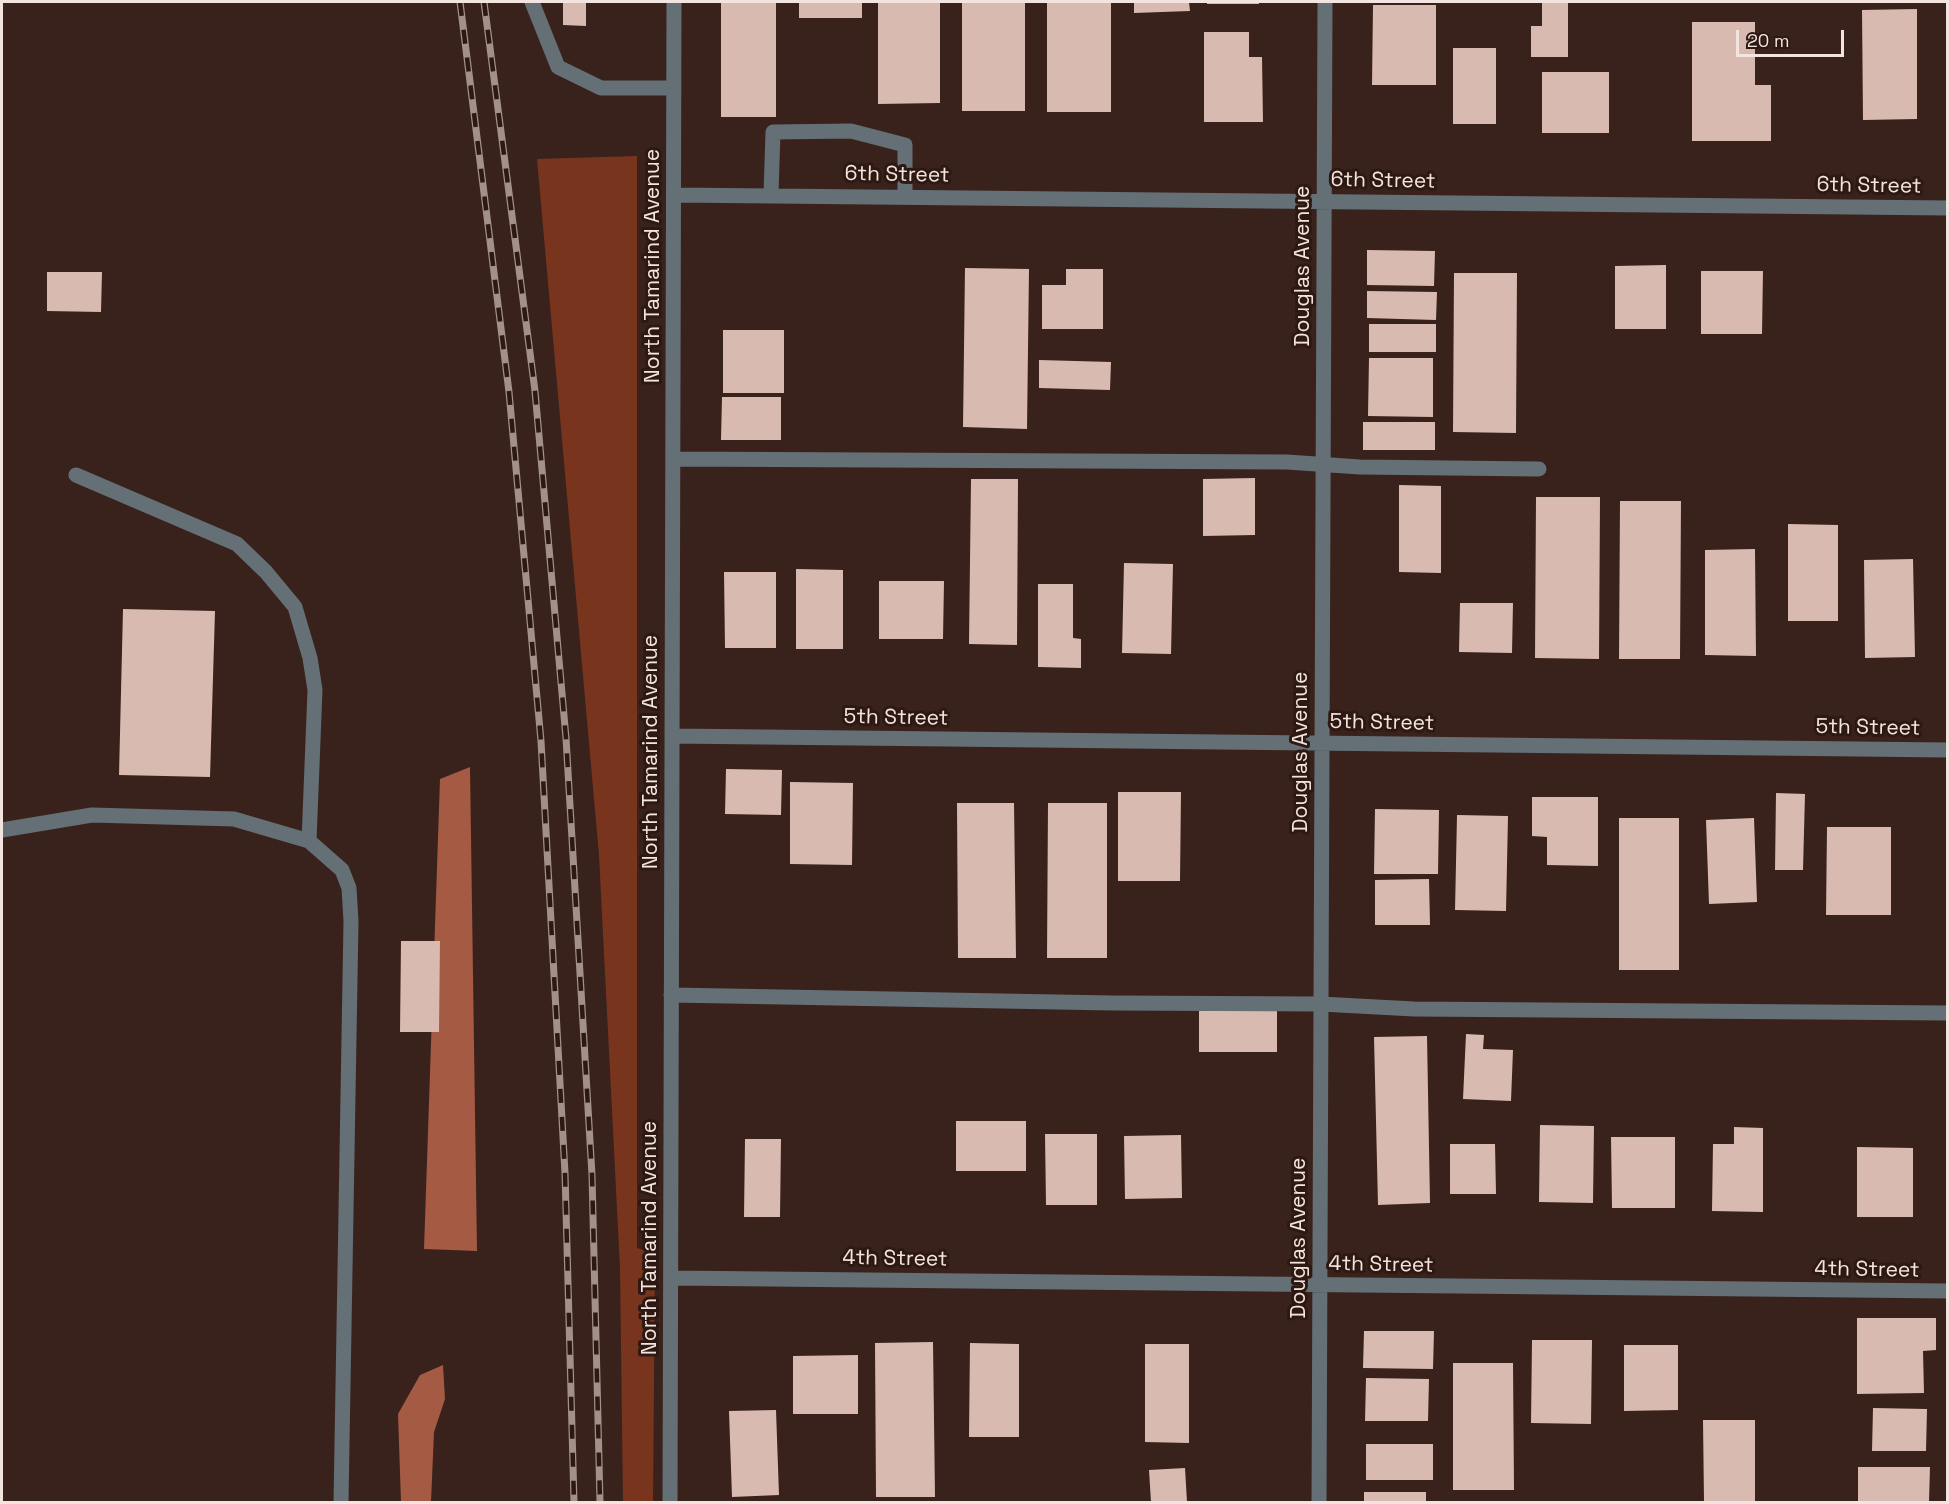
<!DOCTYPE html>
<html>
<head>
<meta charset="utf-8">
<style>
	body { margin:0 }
	#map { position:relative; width:1949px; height:1504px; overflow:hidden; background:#39221b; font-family:"Space Grotesk",sans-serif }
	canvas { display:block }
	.frame { position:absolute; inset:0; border:3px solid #f4e4e0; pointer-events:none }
	.scale { position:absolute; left:1736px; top:30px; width:108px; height:27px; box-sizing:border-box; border:3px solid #f4e4e0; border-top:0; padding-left:8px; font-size:18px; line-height:21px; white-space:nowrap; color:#f4e4e0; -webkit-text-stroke:4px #2e1912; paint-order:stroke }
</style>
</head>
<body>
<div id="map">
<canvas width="1949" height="1504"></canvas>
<div class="frame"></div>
<div class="scale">20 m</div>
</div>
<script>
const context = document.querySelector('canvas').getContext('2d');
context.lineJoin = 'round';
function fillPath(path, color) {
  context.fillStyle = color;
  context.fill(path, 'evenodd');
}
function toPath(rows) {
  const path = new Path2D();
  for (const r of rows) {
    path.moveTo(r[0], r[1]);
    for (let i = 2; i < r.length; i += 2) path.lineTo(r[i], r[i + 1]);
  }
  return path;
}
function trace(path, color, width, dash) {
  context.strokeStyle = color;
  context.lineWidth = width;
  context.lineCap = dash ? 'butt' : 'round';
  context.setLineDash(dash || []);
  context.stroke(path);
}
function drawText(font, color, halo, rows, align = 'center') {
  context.font = font + ' "Space Grotesk",sans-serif';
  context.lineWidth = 6;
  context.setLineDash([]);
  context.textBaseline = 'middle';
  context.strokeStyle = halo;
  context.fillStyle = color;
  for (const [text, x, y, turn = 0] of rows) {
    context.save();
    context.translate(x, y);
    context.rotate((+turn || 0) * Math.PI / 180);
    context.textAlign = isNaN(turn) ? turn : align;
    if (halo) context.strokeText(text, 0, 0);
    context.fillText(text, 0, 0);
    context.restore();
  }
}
const green = toPath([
	[637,156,637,1248,655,1254,653,1502,623,1502,620,1268,599,855,537,159]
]);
const water = toPath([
	[470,767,477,1251,424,1249,440,779],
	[443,1365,445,1399,434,1432,431,1502,401,1502,398,1414,420,1375]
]);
const building = toPath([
	[563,2,586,2,586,26,563,25],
	[721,2,776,2,776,117,721,117],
	[799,2,862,2,862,18,799,18],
	[878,2,940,2,940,103,878,104],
	[962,2,1025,2,1025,111,962,111],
	[1047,2,1111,2,1111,112,1047,112],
	[1134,2,1189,2,1190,11,1134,13],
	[1207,2,1259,2,1259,4,1207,4],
	[1542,2,1568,2,1568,57,1531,57,1531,26,1542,26],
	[1373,5,1436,5,1436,85,1372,85],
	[1917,9,1917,119,1863,120,1862,10],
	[1692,22,1755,22,1755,85,1771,85,1771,141,1692,141],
	[1204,32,1249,32,1249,57,1262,57,1263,122,1204,122],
	[1453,48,1496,48,1496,124,1453,124],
	[1542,72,1609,72,1609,133,1542,133],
	[1367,250,1435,251,1434,286,1367,285],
	[1666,265,1666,329,1615,329,1615,266],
	[965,268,1029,269,1027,429,963,427],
	[1066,269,1103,269,1103,329,1042,329,1042,285,1066,285],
	[1701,271,1763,271,1762,334,1701,334],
	[47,272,102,272,101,312,47,311],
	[1454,273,1517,273,1516,433,1453,432],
	[1367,291,1437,292,1436,320,1367,318],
	[1369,324,1436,324,1436,352,1369,352],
	[723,330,784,330,784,393,723,393],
	[1369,358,1433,358,1433,417,1368,416],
	[1039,360,1111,362,1110,390,1039,388],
	[722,397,781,397,781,440,721,440],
	[1363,422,1435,422,1435,450,1363,450],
	[1255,478,1255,535,1203,536,1203,479],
	[971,479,1018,479,1017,645,969,644],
	[1399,485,1441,486,1441,573,1399,572],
	[1536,497,1600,497,1599,659,1535,658],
	[1620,501,1681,501,1680,659,1619,659],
	[1788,524,1838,525,1838,621,1788,621],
	[1755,549,1756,656,1705,655,1705,550],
	[1913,559,1915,657,1865,658,1864,560],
	[1124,563,1173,564,1171,654,1122,653],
	[796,569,843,570,843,649,796,649],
	[724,572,776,572,776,648,725,648],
	[879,581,944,581,943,639,879,639],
	[1038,584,1073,584,1073,638,1081,639,1081,668,1038,667],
	[1460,603,1513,603,1512,653,1459,652],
	[123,609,215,611,210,777,119,775],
	[726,769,782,770,781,815,725,814],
	[790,782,853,783,852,865,790,864],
	[1118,792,1181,792,1180,881,1118,881],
	[1776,793,1805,794,1803,870,1775,870],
	[1532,797,1598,797,1598,866,1547,865,1547,837,1532,836],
	[957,803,1014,803,1016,958,958,958],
	[1048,803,1107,803,1107,958,1047,958],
	[1375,809,1439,810,1438,874,1374,874],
	[1457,815,1508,816,1506,911,1455,910],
	[1619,818,1679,818,1679,970,1619,970],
	[1754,818,1757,902,1709,904,1706,820],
	[1827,827,1891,827,1891,915,1826,915],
	[1429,879,1430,925,1375,925,1375,880],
	[401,941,440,941,439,1032,400,1032],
	[1277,1010,1277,1052,1199,1052,1199,1011],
	[1466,1034,1484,1035,1483,1049,1513,1050,1511,1101,1463,1099],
	[1427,1036,1430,1203,1378,1205,1374,1037],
	[956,1121,1026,1121,1026,1171,956,1171],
	[1540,1125,1594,1126,1593,1203,1539,1202],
	[1734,1127,1763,1128,1763,1212,1712,1211,1713,1144,1734,1144],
	[1045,1134,1097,1134,1097,1205,1046,1205],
	[1181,1135,1182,1198,1125,1199,1124,1136],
	[1611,1137,1675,1137,1675,1208,1612,1208],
	[745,1139,781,1139,780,1217,744,1217],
	[1450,1144,1495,1144,1496,1194,1450,1194],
	[1857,1147,1913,1148,1913,1217,1857,1217],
	[1857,1318,1936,1318,1936,1350,1923,1351,1924,1393,1857,1394],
	[1364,1331,1434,1331,1433,1369,1363,1368],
	[1532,1340,1592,1340,1591,1424,1531,1423],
	[933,1342,935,1497,876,1497,875,1343],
	[970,1343,1019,1344,1019,1437,969,1437],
	[1145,1344,1189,1344,1189,1443,1145,1442],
	[1624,1345,1678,1345,1678,1410,1624,1411],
	[858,1355,858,1414,793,1414,793,1356],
	[1453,1363,1513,1363,1514,1490,1453,1490],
	[1366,1378,1429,1379,1428,1421,1365,1421],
	[1873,1408,1927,1409,1926,1451,1872,1451],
	[776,1410,779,1495,732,1497,729,1411],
	[1703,1420,1755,1420,1755,1502,1704,1502],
	[1366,1444,1433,1444,1433,1480,1366,1480],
	[1858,1467,1930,1467,1929,1502,1858,1502],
	[1185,1468,1187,1502,1151,1502,1149,1470],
	[1364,1492,1426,1492,1426,1502,1364,1502]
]);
const minor = toPath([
	[532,2,558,67,601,88,674,88],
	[771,194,773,132,851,131,905,145,905,196],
	[674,195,1948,208],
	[673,459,1287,462,1360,467,1539,469],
	[76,475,237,544,266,572,295,607,310,658,315,690,309,841],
	[672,736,1948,750],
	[2,830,92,815,234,819,309,841,342,870,349,888,351,921,341,1502],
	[671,995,1113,1003,1321,1004,1414,1009,1948,1013],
	[671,1278,1948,1291],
	[670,1502,674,2],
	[1319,1502,1325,2]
]);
const rail = toPath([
	[460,2,509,392,541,741,565,1173,574,1502],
	[484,2,535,391,566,738,592,1175,600,1502]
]);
const streetNames = [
	["6th Street",897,175,1],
	["6th Street",1383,181,1],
	["6th Street",1869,186,1],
	["North Tamarind Avenue",653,266,-90],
	["Douglas Avenue",1303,266,-90],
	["5th Street",896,718,1],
	["5th Street",1382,723,1],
	["5th Street",1868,728,1],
	["North Tamarind Avenue",651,752,-90],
	["Douglas Avenue",1301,752,-90],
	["North Tamarind Avenue",650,1238,-90],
	["Douglas Avenue",1299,1238,-90],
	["4th Street",895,1259,1],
	["4th Street",1381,1265,1],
	["4th Street",1867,1270,1]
];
fillPath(green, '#79341e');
fillPath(water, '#a45a43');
fillPath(building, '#d9bab1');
trace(minor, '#646f76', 15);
trace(rail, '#a3908b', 7);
trace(rail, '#2e1912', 4.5, [14]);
drawText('21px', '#f4e4e0', '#2e1912', streetNames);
</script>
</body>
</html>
